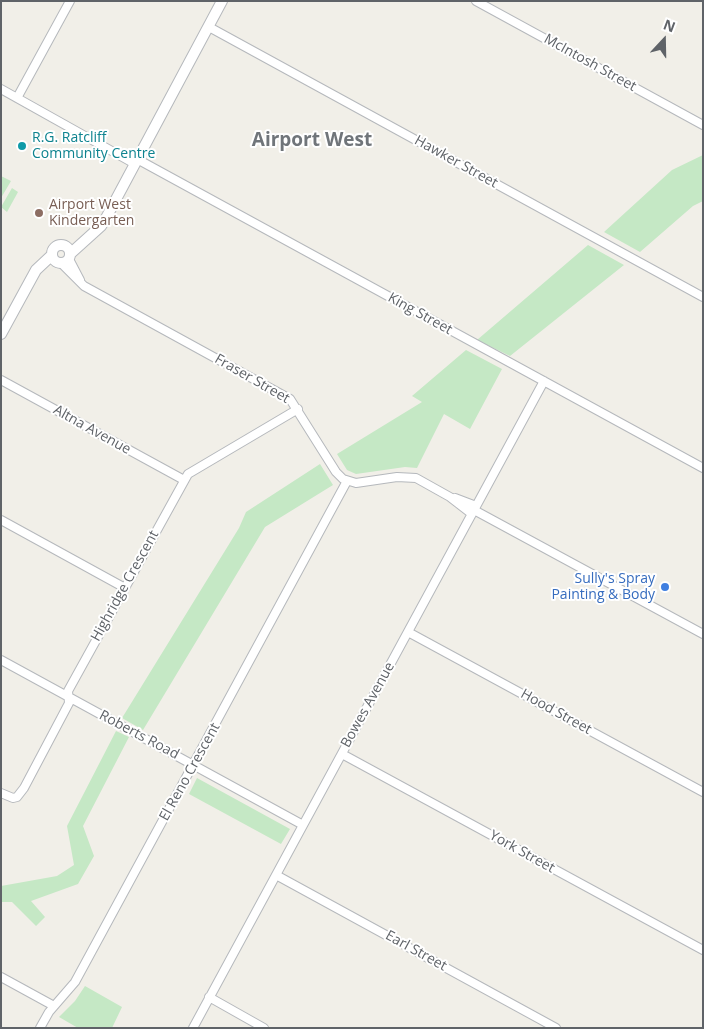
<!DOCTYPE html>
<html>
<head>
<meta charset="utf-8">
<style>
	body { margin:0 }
	#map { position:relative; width:704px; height:1029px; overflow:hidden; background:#f1efe8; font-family:"Open Sans",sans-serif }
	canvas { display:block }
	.frame { position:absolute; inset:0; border:2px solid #5f6368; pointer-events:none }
	.north { position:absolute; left:639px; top:15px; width:50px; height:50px; -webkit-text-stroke:4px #fff; paint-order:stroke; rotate:21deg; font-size:14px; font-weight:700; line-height:20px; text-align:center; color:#5f6368 }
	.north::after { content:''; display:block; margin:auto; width:18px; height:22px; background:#5f6368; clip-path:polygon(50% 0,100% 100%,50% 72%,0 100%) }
</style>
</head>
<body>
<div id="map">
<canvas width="704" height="1029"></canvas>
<div class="frame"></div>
<div class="north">N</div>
</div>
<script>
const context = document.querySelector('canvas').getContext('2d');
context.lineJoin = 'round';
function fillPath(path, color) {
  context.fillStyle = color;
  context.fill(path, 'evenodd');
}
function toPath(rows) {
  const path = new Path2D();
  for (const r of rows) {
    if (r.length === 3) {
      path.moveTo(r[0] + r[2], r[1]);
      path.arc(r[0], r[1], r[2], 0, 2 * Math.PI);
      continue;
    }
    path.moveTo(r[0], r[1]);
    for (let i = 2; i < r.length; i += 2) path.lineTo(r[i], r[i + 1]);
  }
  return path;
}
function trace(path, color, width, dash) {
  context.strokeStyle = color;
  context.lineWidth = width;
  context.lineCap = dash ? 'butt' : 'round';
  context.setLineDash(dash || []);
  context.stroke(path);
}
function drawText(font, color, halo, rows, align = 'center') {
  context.font = font + ' "Open Sans",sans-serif';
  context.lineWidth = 4;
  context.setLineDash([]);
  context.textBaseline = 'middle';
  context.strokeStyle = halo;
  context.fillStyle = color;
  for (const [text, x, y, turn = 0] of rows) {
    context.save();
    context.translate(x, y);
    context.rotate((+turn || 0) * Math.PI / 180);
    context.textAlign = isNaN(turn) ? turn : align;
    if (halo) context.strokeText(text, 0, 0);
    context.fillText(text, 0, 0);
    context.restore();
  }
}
const green = toPath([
	[703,155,703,201,693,206,640,252,604,232,672,170],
	[1,176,11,181,1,198],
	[12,188,18,192,7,212,1,207],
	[588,245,624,265,510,356,477,340],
	[466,350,502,369,470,429,444,414,417,468,405,467,356,474,347,470,337,454,422,402,412,396],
	[320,464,333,485,265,527,143,730,122,718,239,528,246,512],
	[116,731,129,737,83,826,94,856,78,884,31,901,45,917,36,926,12,902,1,902,1,886,57,876,74,865,67,826],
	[197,778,290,829,281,844,189,794],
	[85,986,122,1007,112,1028,78,1028,59,1017,75,1001]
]);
const minor = toPath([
	[476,1,703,125],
	[209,27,703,297],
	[1,89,135,164],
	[17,98,70,1],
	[137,159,703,468],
	[69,259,80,280],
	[62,264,84,286,290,399,336,472,343,479,356,483,397,477,416,478,450,497,472,514],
	[1,380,184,480],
	[455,498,476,506],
	[474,510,703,634],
	[1,520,125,588],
	[408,632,703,792],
	[1,660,303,825],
	[342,754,703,950],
	[1,793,13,798,17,797,24,788,69,703,68,691,188,474,298,409],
	[276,875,556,1028],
	[1,977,54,1006],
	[209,997,264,1028],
	[40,1028,49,1012,75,982,347,481],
	[193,1028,544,381]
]);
const tertiary = toPath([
	[61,254,9],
	[70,254,101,226,106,218,222,1],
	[1,334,36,270,52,255]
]);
const markers = [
	[22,146,5,"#0f9aa8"],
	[39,213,5,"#8d6e63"],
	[665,587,5,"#3f7fe0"]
];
const streetNames = [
	["McIntosh Street",590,63,29],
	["Hawker Street",456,162,29],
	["King Street",420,314,29],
	["Fraser Street",252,379,30],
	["Altna Avenue",92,430,29],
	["Highridge Crescent",125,586,-61],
	["Bowes Avenue",368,705,-61],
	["Hood Street",556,712,29],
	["Roberts Road",139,735,28],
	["El Reno Crescent",190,772,-61],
	["York Street",522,852,29],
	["Earl Street",416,951,29]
];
const cultureNames = [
	["R.G. Ratcliff",32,138],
	["Community Centre",32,154]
];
const educationNames = [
	["Airport West",49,205],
	["Kindergarten",49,221]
];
const shopNames = [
	["Sully's Spray",655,579],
	["Painting & Body",655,595]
];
const districtNames = [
	["Airport West",312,141]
];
fillPath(green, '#c5e8c5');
trace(minor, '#b5b8bc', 10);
trace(tertiary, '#b5b8bc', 12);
trace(minor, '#fff', 8);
trace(tertiary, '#fff', 10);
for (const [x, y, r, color] of markers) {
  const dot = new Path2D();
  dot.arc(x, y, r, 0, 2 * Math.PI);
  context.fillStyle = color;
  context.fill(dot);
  trace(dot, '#fff', 2);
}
drawText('14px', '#5f6368', '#fff', streetNames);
drawText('14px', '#0d838f', '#fff', cultureNames, 'left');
drawText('14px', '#785e54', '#fff', educationNames, 'left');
drawText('14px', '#366cbe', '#fff', shopNames, 'right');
drawText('bold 19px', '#70757a', '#fff', districtNames);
</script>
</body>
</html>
